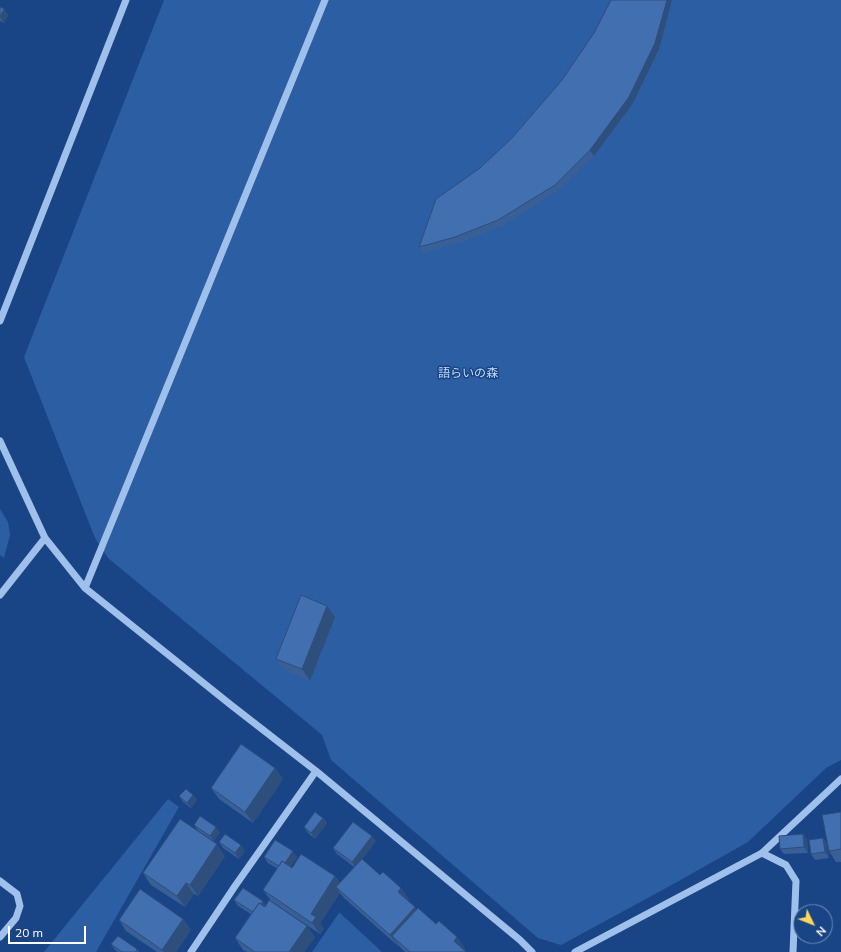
<!DOCTYPE html>
<html>
<head>
<meta charset="utf-8">
<style>
	body { margin:0 }
	#map { position:relative; width:841px; height:952px; overflow:hidden; background:#194586; font-family:Mulish,sans-serif }
	canvas { display:block }
	.north { position:absolute; left:793px; top:904px; width:40px; height:40px; box-sizing:border-box; background:#194586; border:1px solid #758fb6; border-radius:50%; rotate:133deg; font-size:11px; font-weight:700; line-height:16px; text-align:center; color:#fff }
	.north::after { content:''; display:block; margin:auto; width:14px; height:18px; background:#ffd55b; clip-path:polygon(50% 0,100% 100%,50% 72%,0 100%) }
	.scale { position:absolute; left:8px; top:926px; width:78px; height:18px; box-sizing:border-box; border:2px solid #fff; border-top:0; padding-left:5px; font-size:12px; line-height:14px; white-space:nowrap; color:#fff; -webkit-text-stroke:3px #194586; paint-order:stroke }
</style>
</head>
<body>
<div id="map">
<canvas width="841" height="952"></canvas>
<div class="north">N</div>
<div class="scale">20 m</div>
</div>
<script>
const context = document.querySelector('canvas').getContext('2d');
context.lineJoin = 'round';
function fillPath(path, color) {
  context.fillStyle = color;
  context.fill(path, 'evenodd');
}
function toPath(rows) {
  const path = new Path2D();
  for (const r of rows) {
    path.moveTo(r[0], r[1]);
    for (let i = 2; i < r.length; i += 2) path.lineTo(r[i], r[i + 1]);
  }
  return path;
}
function trace(path, color, width, dash) {
  context.strokeStyle = color;
  context.lineWidth = width;
  context.lineCap = dash ? 'butt' : 'round';
  context.setLineDash(dash || []);
  context.stroke(path);
}
function drawText(font, color, halo, rows, align = 'center') {
  context.font = font + ' Mulish,"Noto Sans JP",sans-serif';
  context.lineWidth = 3;
  context.setLineDash([]);
  context.textBaseline = 'middle';
  context.strokeStyle = halo;
  context.fillStyle = color;
  for (const [text, x, y, turn = 0] of rows) {
    context.save();
    context.translate(x, y);
    context.rotate((+turn || 0) * Math.PI / 180);
    context.textAlign = isNaN(turn) ? turn : align;
    if (halo) context.strokeText(text, 0, 0);
    context.fillText(text, 0, 0);
    context.restore();
  }
}
const green = toPath([
	[164,0,841,0,841,760,826,768,748,842,668,887,561,945,538,938,331,760,322,735,108,558,95,538,24,357],
	[0,509,8,522,10,535,4,558,0,555],
	[168,799,179,807,96,952,44,952],
	[339,913,340,913,382,952,312,952]
]);
const minor = toPath([
	[0,321,126,0],
	[0,441,45,538,85,588,231,705,316,771,520,940,532,952],
	[85,588,325,0],
	[0,595,45,538],
	[762,853,786,865,796,881,793,952],
	[0,881,17,894,20,906,16,918,0,937],
	[191,952,235,886,316,771],
	[575,952,762,853,841,779]
]);
const wall = toPath([
	[611,0,672,0,659,49,633,103,594,156,559,190,502,226,459,243,423,253,419,247,480,168,512,138,562,80,594,33],
	[0,7,4,9,8,15,4,23,0,21],
	[335,617,310,681,284,670,276,659],
	[275,768,283,779,253,823,219,799,211,788],
	[193,795,197,800,191,808,183,802,179,796],
	[841,812,841,862,836,862,829,851],
	[323,818,327,823,315,839,308,833,304,827],
	[194,825,220,832,214,841,198,831],
	[803,834,807,840,808,853,784,854,780,849],
	[823,838,827,844,829,858,815,860,811,854],
	[376,841,362,859,380,875,401,888,409,900,408,901,416,909,436,924,457,937,465,949,464,950,466,952,405,952,399,946,398,946,344,898,340,893,320,923,324,929,320,934,271,901,263,890,278,869,268,863,264,857,297,857,290,867,292,868,335,876,340,883,354,867,337,854,333,848],
	[219,842,245,851,239,859,223,848],
	[225,856,198,896,194,894,185,907,151,885,143,873],
	[234,900,266,905,307,926,315,937,304,952,247,952,243,950,235,938,251,914,238,906],
	[183,919,191,930,176,952,157,952,126,931,119,920],
	[111,944,137,949,139,952,118,952,115,950]
]);
const shadedWall = toPath([
	[667,0,672,0,659,49,633,103,594,156,590,150],
	[4,9,8,15,4,23,0,17],
	[327,606,335,617,310,681,302,669],
	[275,768,283,779,253,823,245,812],
	[193,795,197,800,191,808,187,803],
	[323,818,327,823,315,839,311,833],
	[216,827,220,832,214,841,210,836],
	[803,834,807,840,808,853,804,847],
	[372,836,376,841,356,868,352,862],
	[823,838,827,844,829,858,825,852],
	[217,844,225,856,198,896,190,885],
	[241,845,245,851,239,859,235,853],
	[293,851,297,857,286,874,282,868],
	[335,876,343,888,336,887,340,893,320,923,324,929,320,934,312,923,311,914],
	[186,883,194,894,185,907,177,896],
	[401,888,409,900,405,903,398,892],
	[263,901,267,906,255,913],
	[415,907,423,919,392,936,399,946,398,946,390,935],
	[183,919,191,930,176,952,164,952,162,950],
	[307,926,315,937,304,952,289,952],
	[457,937,465,949,462,952,454,941]
]);
const building = toPath([
	[611,0,667,0,655,43,629,97,590,150,555,185,498,220,455,237,419,247,436,199,480,168,512,138,562,80,594,33,611,0],
	[0,7,4,9,0,17,0,7],
	[301,595,327,606,302,669,276,659,301,595],
	[241,744,275,768,245,812,211,788,241,744],
	[186,789,193,795,187,803,179,796,186,789],
	[315,812,323,818,311,833,304,827,315,812],
	[841,812,841,849,829,851,822,815,841,812],
	[200,816,216,827,210,836,194,825,200,816],
	[180,819,217,844,190,885,186,883,177,896,143,873,180,819],
	[353,822,372,836,352,862,333,848,353,822],
	[225,834,241,845,235,853,219,842,225,834],
	[803,834,804,847,780,849,779,836,803,834],
	[823,838,825,852,811,854,809,840,823,838],
	[275,840,293,851,285,863,282,861,279,866,264,857,275,840],
	[301,854,335,876,311,914,316,917,312,923,263,890,282,861,292,868,301,854],
	[362,859,380,875,383,872,401,888,398,892,415,907,390,935,336,887,362,859],
	[243,888,263,901,261,904,259,903,253,912,234,900,243,888],
	[140,889,183,919,162,950,119,920,140,889],
	[269,900,307,926,289,952,255,952,235,938,259,903,265,907,269,900],
	[418,908,436,924,439,921,457,937,454,941,466,952,410,952,392,936,418,908],
	[118,936,137,949,136,952,122,952,111,944,118,936]
]);
const parkNames = [
	["語らいの森",468,373]
];
fillPath(green, '#2c5ea4');
trace(minor, '#a0c0ec', 7);
fillPath(wall, '#395f97');
fillPath(shadedWall, '#2e4e7b');
fillPath(building, '#426fb0');
trace(building, '#2e4e7b', 1);
drawText('12px', '#c5dbf9', '#194586', parkNames);
</script>
</body>
</html>
